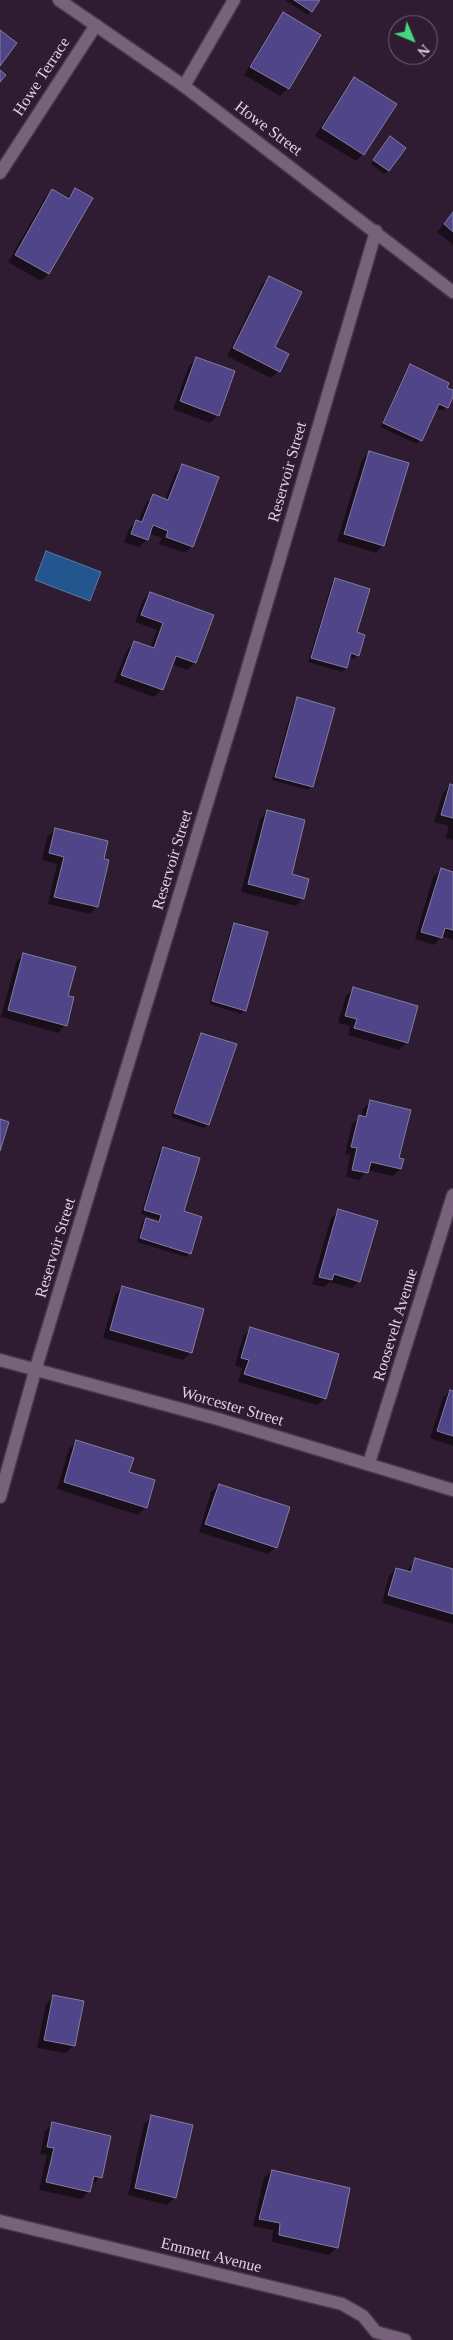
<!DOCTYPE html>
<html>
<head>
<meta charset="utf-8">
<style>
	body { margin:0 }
	#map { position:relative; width:453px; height:2340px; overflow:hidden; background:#301c32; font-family:"Times New Roman",serif }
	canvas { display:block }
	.north { position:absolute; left:388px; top:15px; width:50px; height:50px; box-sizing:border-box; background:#301c32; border:1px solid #766477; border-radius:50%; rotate:135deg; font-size:14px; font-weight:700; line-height:20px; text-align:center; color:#ded1df }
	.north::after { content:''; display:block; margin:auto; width:18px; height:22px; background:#45d77a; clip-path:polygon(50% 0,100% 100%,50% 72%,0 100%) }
</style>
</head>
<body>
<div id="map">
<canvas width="453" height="2340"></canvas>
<div class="north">N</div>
</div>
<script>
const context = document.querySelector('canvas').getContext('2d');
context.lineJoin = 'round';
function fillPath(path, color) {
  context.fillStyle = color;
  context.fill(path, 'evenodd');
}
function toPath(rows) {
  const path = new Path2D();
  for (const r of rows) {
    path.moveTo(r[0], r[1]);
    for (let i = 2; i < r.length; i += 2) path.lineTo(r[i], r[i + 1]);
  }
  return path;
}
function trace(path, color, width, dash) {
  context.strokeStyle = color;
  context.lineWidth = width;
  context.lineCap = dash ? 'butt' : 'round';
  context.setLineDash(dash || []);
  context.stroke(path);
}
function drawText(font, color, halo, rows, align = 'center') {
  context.font = font + ' "Times New Roman",serif';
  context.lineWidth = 4;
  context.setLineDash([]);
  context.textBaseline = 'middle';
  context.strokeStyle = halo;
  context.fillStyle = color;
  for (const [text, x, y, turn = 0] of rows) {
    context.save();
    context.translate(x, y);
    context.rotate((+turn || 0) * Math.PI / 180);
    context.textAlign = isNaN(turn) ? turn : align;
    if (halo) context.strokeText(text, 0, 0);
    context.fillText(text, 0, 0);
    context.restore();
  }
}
const water = toPath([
	[46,551,101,572,90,601,35,580,46,551]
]);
const shadow = toPath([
	[285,0,319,0,308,15],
	[283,13,319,35,288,88,280,96,244,75,276,21],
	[354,79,363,154,356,161,315,136,347,86],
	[387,142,388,170,384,174,371,164],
	[75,189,91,198,48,274,41,281,8,262,45,198,52,191,66,199],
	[453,213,453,245,437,232],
	[270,277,274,348,279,371,271,378,227,356,262,285],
	[196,358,218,415,210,423,173,409,189,366],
	[410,366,453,392,443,411,436,408,417,444,380,427,406,370],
	[369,452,383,545,376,553,337,541,362,460],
	[182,466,192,546,185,553,159,544,162,538,149,533,147,540,139,547,124,542,129,529,136,522,138,522,146,503,153,496,165,500,175,473],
	[336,580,358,655,354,659,349,657,346,668,342,672,308,662,332,583],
	[150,593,212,616,195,663,187,670,171,664,162,690,154,697,114,682,127,650,134,642,150,648,157,630,135,622,143,600],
	[298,699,312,786,308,790,272,780,294,702],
	[450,785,453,786,453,840,445,838,449,826,434,822,443,793],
	[267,811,290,875,303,898,296,906,241,892,260,819],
	[55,830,97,906,90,914,48,904,57,864,42,860,47,837],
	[441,870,453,873,453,940,442,936,434,945,415,939,433,877],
	[235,924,245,1010,241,1014,209,1004,231,928],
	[24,954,67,996,65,1025,58,1033,1,1017,16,962],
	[353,989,407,1042,399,1050,348,1035,350,1026,338,1023,346,996],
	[202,1034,208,1125,204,1128,171,1117,198,1038],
	[370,1102,398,1158,402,1159,400,1169,393,1176,367,1170,359,1180,346,1177,350,1155,345,1154,352,1124,361,1117,363,1109],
	[163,1149,182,1212,190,1253,186,1257,137,1242,142,1223,146,1219,157,1222,158,1219,141,1214,159,1153],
	[339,1211,359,1281,352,1288,329,1282,324,1287,312,1284,331,1218],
	[122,1287,191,1352,183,1360,103,1338,115,1295],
	[251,1329,325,1398,317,1405,238,1382,242,1368,235,1365,243,1336],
	[450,1391,453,1392,453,1446,430,1438,443,1398],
	[76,1442,127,1473,146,1507,138,1515,57,1489,69,1449],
	[219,1485,276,1547,268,1554,199,1532,211,1492],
	[415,1560,453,1571,453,1624,382,1603,389,1576,396,1569,406,1572],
	[53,1996,82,2002,73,2046,66,2053,37,2048,46,2004],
	[152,2117,175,2197,167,2205,128,2195,144,2124],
	[53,2124,100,2177,93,2184,91,2184,89,2191,82,2199,39,2190,47,2155,40,2154,45,2131],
	[272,2171,337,2247,329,2255,272,2242,273,2230,253,2226,264,2178]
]);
const building = toPath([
	[294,0,320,0,312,12,294,0],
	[283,12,321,35,289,89,250,67,283,12],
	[0,30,17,43,0,66,0,30],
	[0,70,6,75,0,82,0,70],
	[354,77,397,104,364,155,322,128,354,77],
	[390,136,406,148,389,171,373,160,390,136],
	[75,188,93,198,49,274,15,255,52,189,69,199,75,188],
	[453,212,453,232,444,224,453,212],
	[269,276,302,292,275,347,289,354,280,372,233,348,269,276],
	[196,357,235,371,219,416,180,401,196,357],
	[410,364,449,383,447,388,453,390,453,397,448,408,439,404,422,441,383,423,410,364],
	[369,451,409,463,384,546,344,534,369,451],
	[182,464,219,477,193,547,166,537,168,531,153,525,148,540,131,534,136,520,142,522,153,494,168,500,182,464],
	[335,578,370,589,357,632,365,635,359,656,351,653,347,668,311,658,335,578],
	[150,592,214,615,196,663,176,656,163,690,121,675,134,641,154,648,163,623,141,615,150,592],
	[297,697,335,708,313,787,275,777,297,697],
	[450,784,453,785,453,818,441,815,450,784],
	[267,810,305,820,292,874,309,879,304,899,248,884,267,810],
	[55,828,108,841,104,859,109,860,98,907,54,897,64,857,49,853,55,828],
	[441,868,453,872,453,930,445,928,442,938,421,932,441,868],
	[234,923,268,932,246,1011,212,1001,234,923],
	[23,953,76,967,68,996,74,997,67,1026,8,1010,23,953],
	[353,987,418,1006,408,1043,354,1028,357,1019,345,1016,353,987],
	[201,1033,237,1044,209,1125,174,1113,201,1033],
	[370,1100,411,1110,399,1158,404,1159,401,1169,371,1162,368,1173,352,1170,357,1148,351,1147,359,1115,366,1117,370,1100],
	[0,1119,9,1122,0,1151,0,1119],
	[163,1147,200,1158,184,1211,202,1217,191,1254,140,1238,146,1218,159,1222,161,1215,144,1210,163,1147],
	[338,1209,378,1221,360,1282,334,1274,332,1280,319,1277,338,1209],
	[122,1286,204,1309,192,1353,110,1330,122,1286],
	[250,1327,339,1354,326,1399,244,1374,249,1360,241,1358,250,1327],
	[450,1390,453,1391,453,1436,437,1431,450,1390],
	[76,1440,134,1458,129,1472,155,1480,147,1508,64,1482,76,1440],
	[219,1484,290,1507,277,1548,205,1524,219,1484],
	[415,1558,453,1569,453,1614,388,1595,396,1568,411,1572,415,1558],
	[53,1995,84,2001,75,2046,44,2040,53,1995],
	[151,2115,193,2125,176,2198,135,2188,151,2115],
	[52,2122,111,2136,102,2178,94,2176,90,2192,46,2182,54,2148,47,2147,52,2122],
	[272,2170,350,2188,338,2248,279,2235,280,2223,259,2219,272,2170]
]);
const minor = toPath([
	[184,86,234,0],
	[0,173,96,25],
	[0,1360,218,1419,453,1490],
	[369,1463,453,1195],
	[0,1497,35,1371,235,711,376,231],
	[0,2221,342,2304,363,2316,376,2332,405,2340]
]);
const secondary = toPath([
	[59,0,184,86,453,292]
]);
const streetNames = [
	["Howe Terrace",42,77,-57],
	["Howe Street",268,129,37],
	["Reservoir Street",288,472,-74],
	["Reservoir Street",173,860,-73],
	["Reservoir Street",56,1248,-73],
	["Roosevelt Avenue",396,1325,-73],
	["Worcester Street",232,1407,16],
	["Emmett Avenue",211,2256,14]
];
fillPath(water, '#23558f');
trace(water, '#5b7aa7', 1);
fillPath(shadow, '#0007');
fillPath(building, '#504589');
trace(building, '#807e9e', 1);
trace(minor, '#473749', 15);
trace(secondary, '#473749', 15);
trace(minor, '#78617b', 12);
trace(secondary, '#78617b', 12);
drawText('16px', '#ded1df', '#301c32', streetNames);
</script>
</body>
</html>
